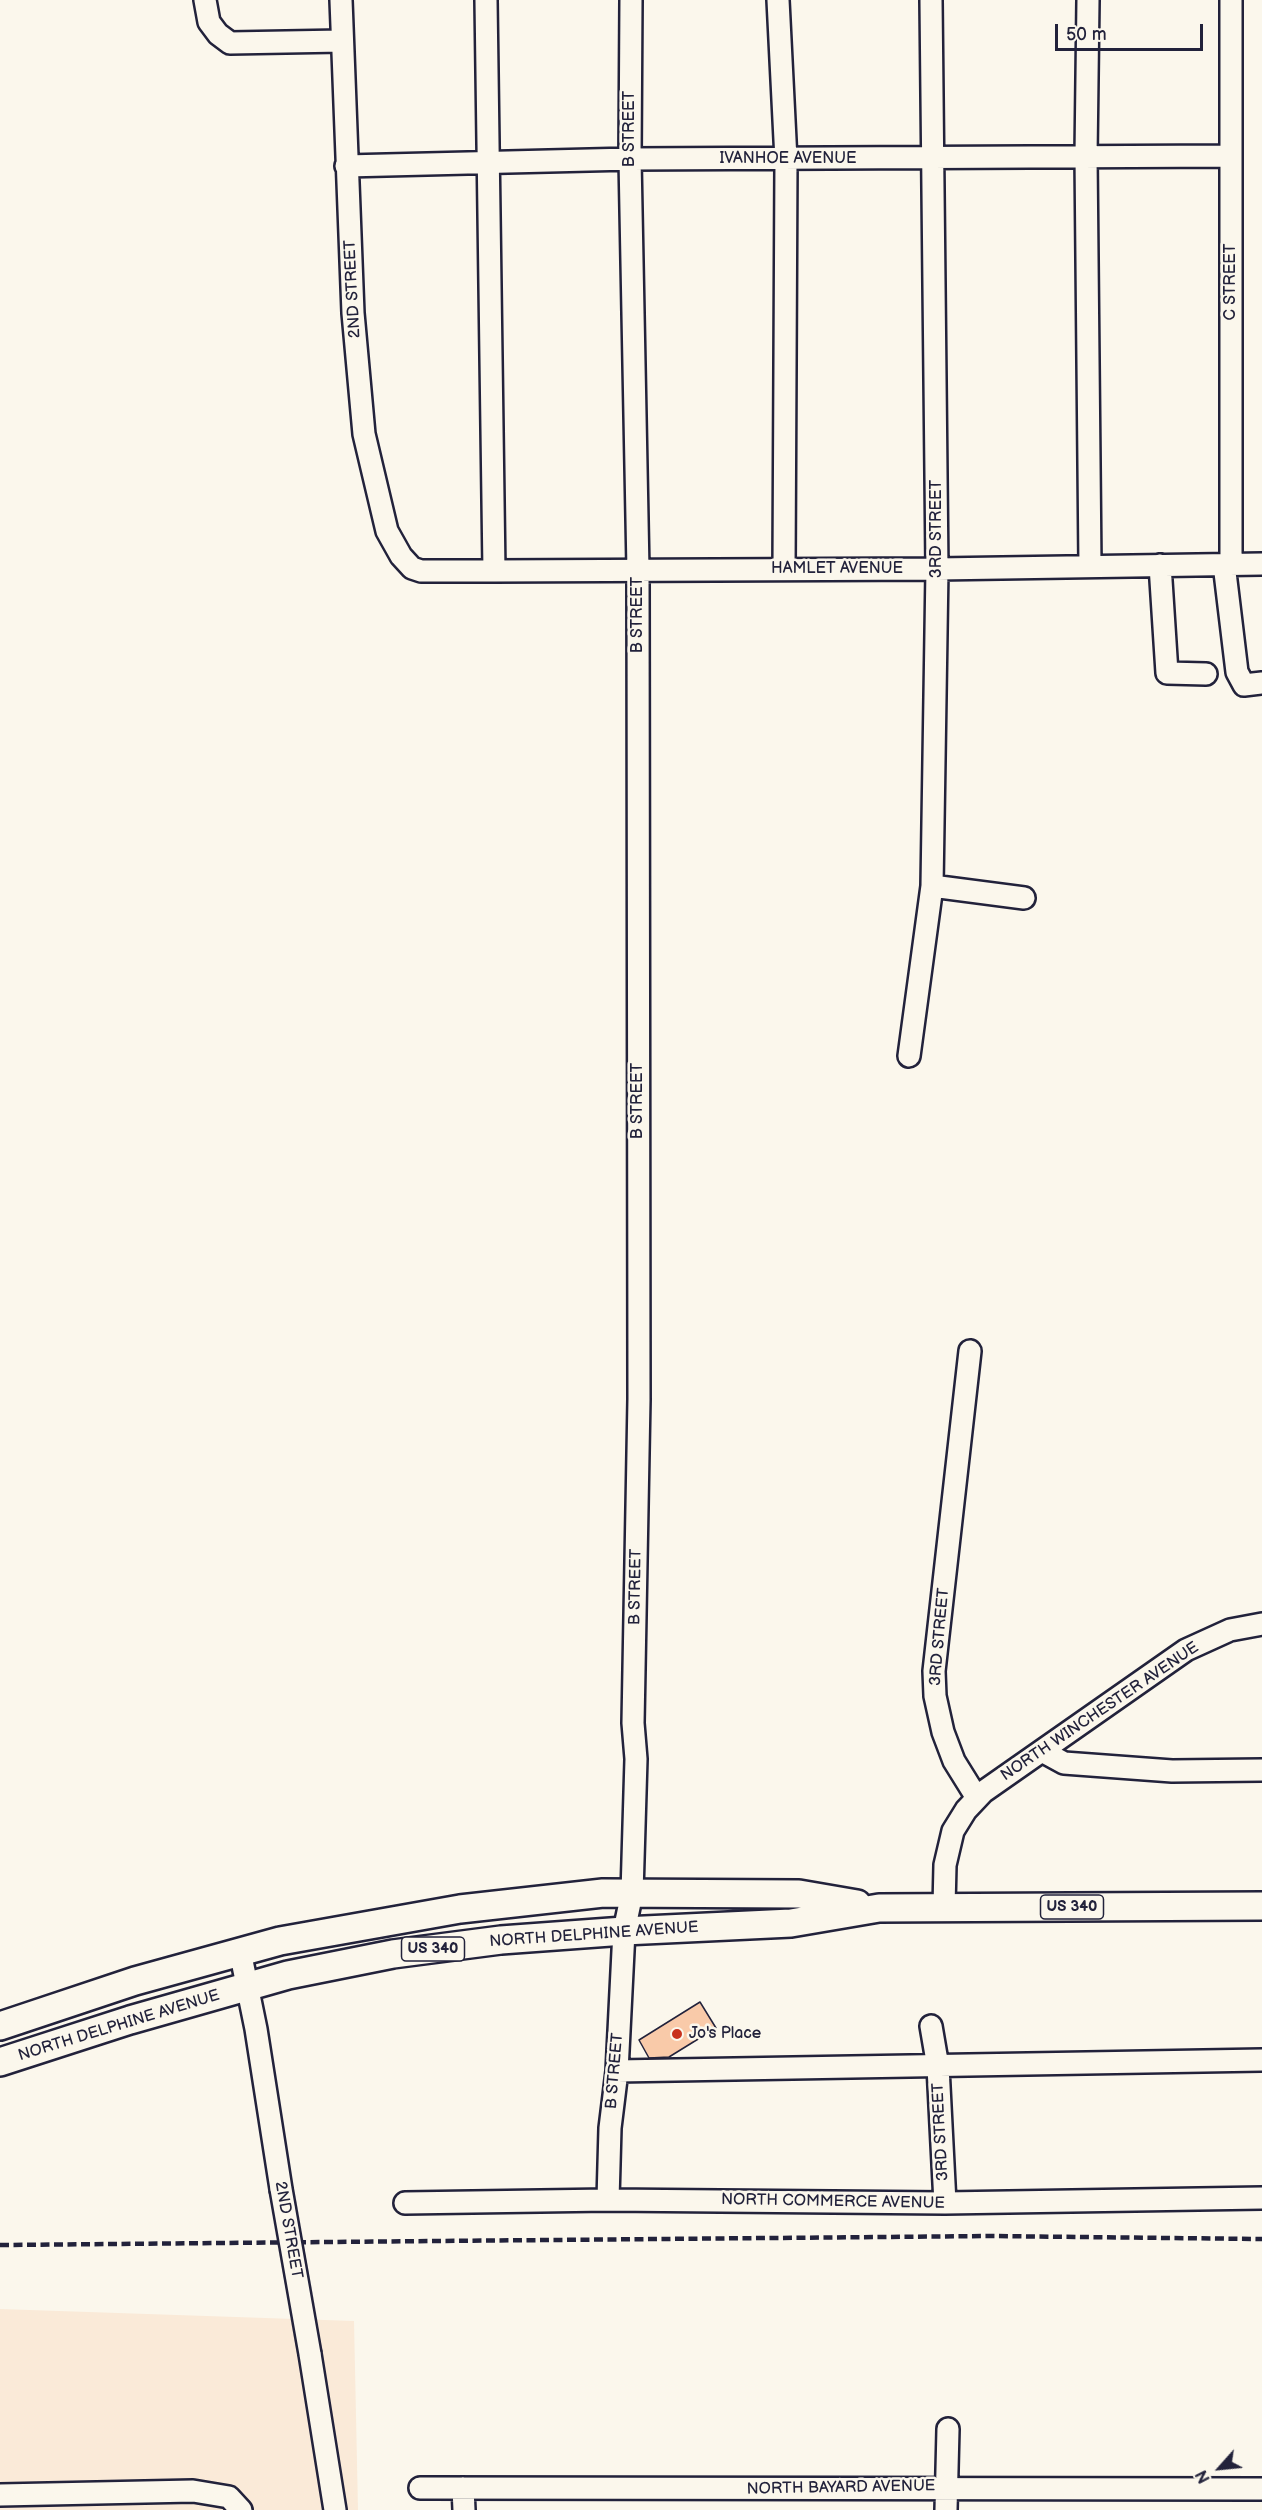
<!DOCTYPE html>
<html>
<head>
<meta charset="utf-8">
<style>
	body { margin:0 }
	#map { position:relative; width:1262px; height:2510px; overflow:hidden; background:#fbf7ec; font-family:"Balsamiq Sans",sans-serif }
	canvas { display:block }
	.north { position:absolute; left:1190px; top:2438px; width:60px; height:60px; -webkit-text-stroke:4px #fbf7ec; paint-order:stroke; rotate:243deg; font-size:16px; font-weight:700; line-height:24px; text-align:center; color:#22223b }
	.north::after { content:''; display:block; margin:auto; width:21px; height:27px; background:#22223b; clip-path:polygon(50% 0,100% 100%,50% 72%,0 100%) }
	.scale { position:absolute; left:1055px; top:24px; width:148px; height:27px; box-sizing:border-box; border:3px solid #22223b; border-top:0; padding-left:8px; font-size:18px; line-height:21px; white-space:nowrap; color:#22223b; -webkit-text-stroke:4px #fbf7ec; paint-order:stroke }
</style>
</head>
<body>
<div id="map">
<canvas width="1262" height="2510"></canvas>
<div class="north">N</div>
<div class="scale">50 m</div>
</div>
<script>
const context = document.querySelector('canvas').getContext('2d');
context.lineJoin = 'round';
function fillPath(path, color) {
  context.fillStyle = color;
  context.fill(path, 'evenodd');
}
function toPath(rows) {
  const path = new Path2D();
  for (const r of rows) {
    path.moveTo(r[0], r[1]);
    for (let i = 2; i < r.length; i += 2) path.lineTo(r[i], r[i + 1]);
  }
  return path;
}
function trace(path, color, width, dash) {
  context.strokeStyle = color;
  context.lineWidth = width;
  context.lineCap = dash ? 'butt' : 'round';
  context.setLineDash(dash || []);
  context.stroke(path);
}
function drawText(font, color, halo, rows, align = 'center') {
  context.font = font + ' "Balsamiq Sans",sans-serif';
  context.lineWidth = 5;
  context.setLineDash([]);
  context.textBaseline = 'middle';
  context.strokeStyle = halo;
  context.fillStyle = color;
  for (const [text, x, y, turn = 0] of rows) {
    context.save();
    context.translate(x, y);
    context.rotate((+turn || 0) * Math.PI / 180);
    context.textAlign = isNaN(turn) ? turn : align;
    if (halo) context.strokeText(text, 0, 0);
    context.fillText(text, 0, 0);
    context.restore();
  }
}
const built = toPath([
	[0,2309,354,2321,358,2510,0,2510]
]);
const building = toPath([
	[700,2002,716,2028,669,2057,649,2058,639,2040,700,2002]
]);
const minor = toPath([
	[205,0,209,22,218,34,230,43,342,41],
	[341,0,353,313,364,434,387,531,401,556,412,568,421,571,494,571,937,569,1262,564],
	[486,0,494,571],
	[778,0,786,160,784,569],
	[1088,0,1086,156,1090,566],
	[346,166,630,159,1231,156],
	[1224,564,1237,672,1244,685,1262,683],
	[1231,564,1231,0],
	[1160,565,1167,673,1206,674],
	[932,886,1024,898],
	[909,1056,932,886,937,569,931,0],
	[970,1351,934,1671,935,1696,943,1732,954,1761,977,1798],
	[1042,1751,1064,1763,1172,1771,1262,1770],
	[944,1907,945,1865,953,1831,966,1810,983,1792,1186,1650,1230,1630,1262,1624],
	[240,1951,256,2029,281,2189],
	[931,2026,938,2067,945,2203],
	[617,2071,1262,2060],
	[608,2200,610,2128,617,2071,624,1931,632,1893,636,1759,633,1723,639,1399,638,570,630,159,631,0],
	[405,2203,608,2200,945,2203,1262,2198],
	[310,2354,335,2510],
	[420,2488,1262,2489],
	[463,2488,464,2510],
	[0,2495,193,2491,229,2497,241,2510],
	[946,2510,948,2429]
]);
const major = toPath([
	[0,2026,135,1981,280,1941,460,1909,603,1893,799,1894,857,1904],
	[0,2062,130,2020,288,1975,393,1954,501,1940,624,1931,791,1923,879,1908,1262,1906]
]);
const rail = toPath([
	[0,2245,989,2236,1262,2239]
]);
const minorBridge = toPath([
	[281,2189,310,2354]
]);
const markers = [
	[677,2034,6,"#c8321e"]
];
const shields = [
	[1072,1907,63],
	[433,1949,63]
];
const shieldNames = [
	["US 340",1072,1907],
	["US 340",433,1949]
];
const streetNames = [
	["B STREET",630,129,-90],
	["IVANHOE AVENUE",788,159],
	["C STREET",1231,282,-90],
	["2ND STREET",353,289,-93],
	["3RD STREET",937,529,-90],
	["HAMLET AVENUE",837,569],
	["B STREET",638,615,-90],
	["B STREET",638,1101,-90],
	["B STREET",636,1587,-89],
	["3RD STREET",940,1637,-85],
	["NORTH WINCHESTER AVENUE",1100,1712,-34],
	["NORTH DELPHINE AVENUE",594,1935,-4],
	["NORTH DELPHINE AVENUE",119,2026,-17],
	["B STREET",615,2071,-85],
	["3RD STREET",941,2132,-93],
	["NORTH COMMERCE AVENUE",833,2202,1],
	["2ND STREET",288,2230,80],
	["NORTH BAYARD AVENUE",841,2488,-1]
];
const poiNames = [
	["Jo's Place",689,2034]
];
fillPath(built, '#faead8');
fillPath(building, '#f9caa9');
trace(building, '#22223b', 1.5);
trace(minor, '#22223b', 26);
trace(major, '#22223b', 32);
trace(minor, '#fbf7ec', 21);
trace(major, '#fbf7ec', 27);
trace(rail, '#22223b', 4.5, [9, 4.5]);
trace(minorBridge, '#22223b', 26, []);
trace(minorBridge, '#fbf7ec', 21);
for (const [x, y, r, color] of markers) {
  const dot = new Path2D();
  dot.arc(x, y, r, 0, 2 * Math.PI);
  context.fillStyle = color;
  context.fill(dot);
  trace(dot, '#fbf7ec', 2);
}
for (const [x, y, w] of shields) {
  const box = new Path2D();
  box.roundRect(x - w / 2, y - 12, w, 24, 4.5);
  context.fillStyle = '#fbf7ec';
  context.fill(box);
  trace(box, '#22223b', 1.5);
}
drawText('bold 15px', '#22223b', null, shieldNames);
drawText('16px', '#22223b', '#fbf7ec', streetNames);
drawText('16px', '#22223b', '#fbf7ec', poiNames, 'left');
</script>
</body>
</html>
